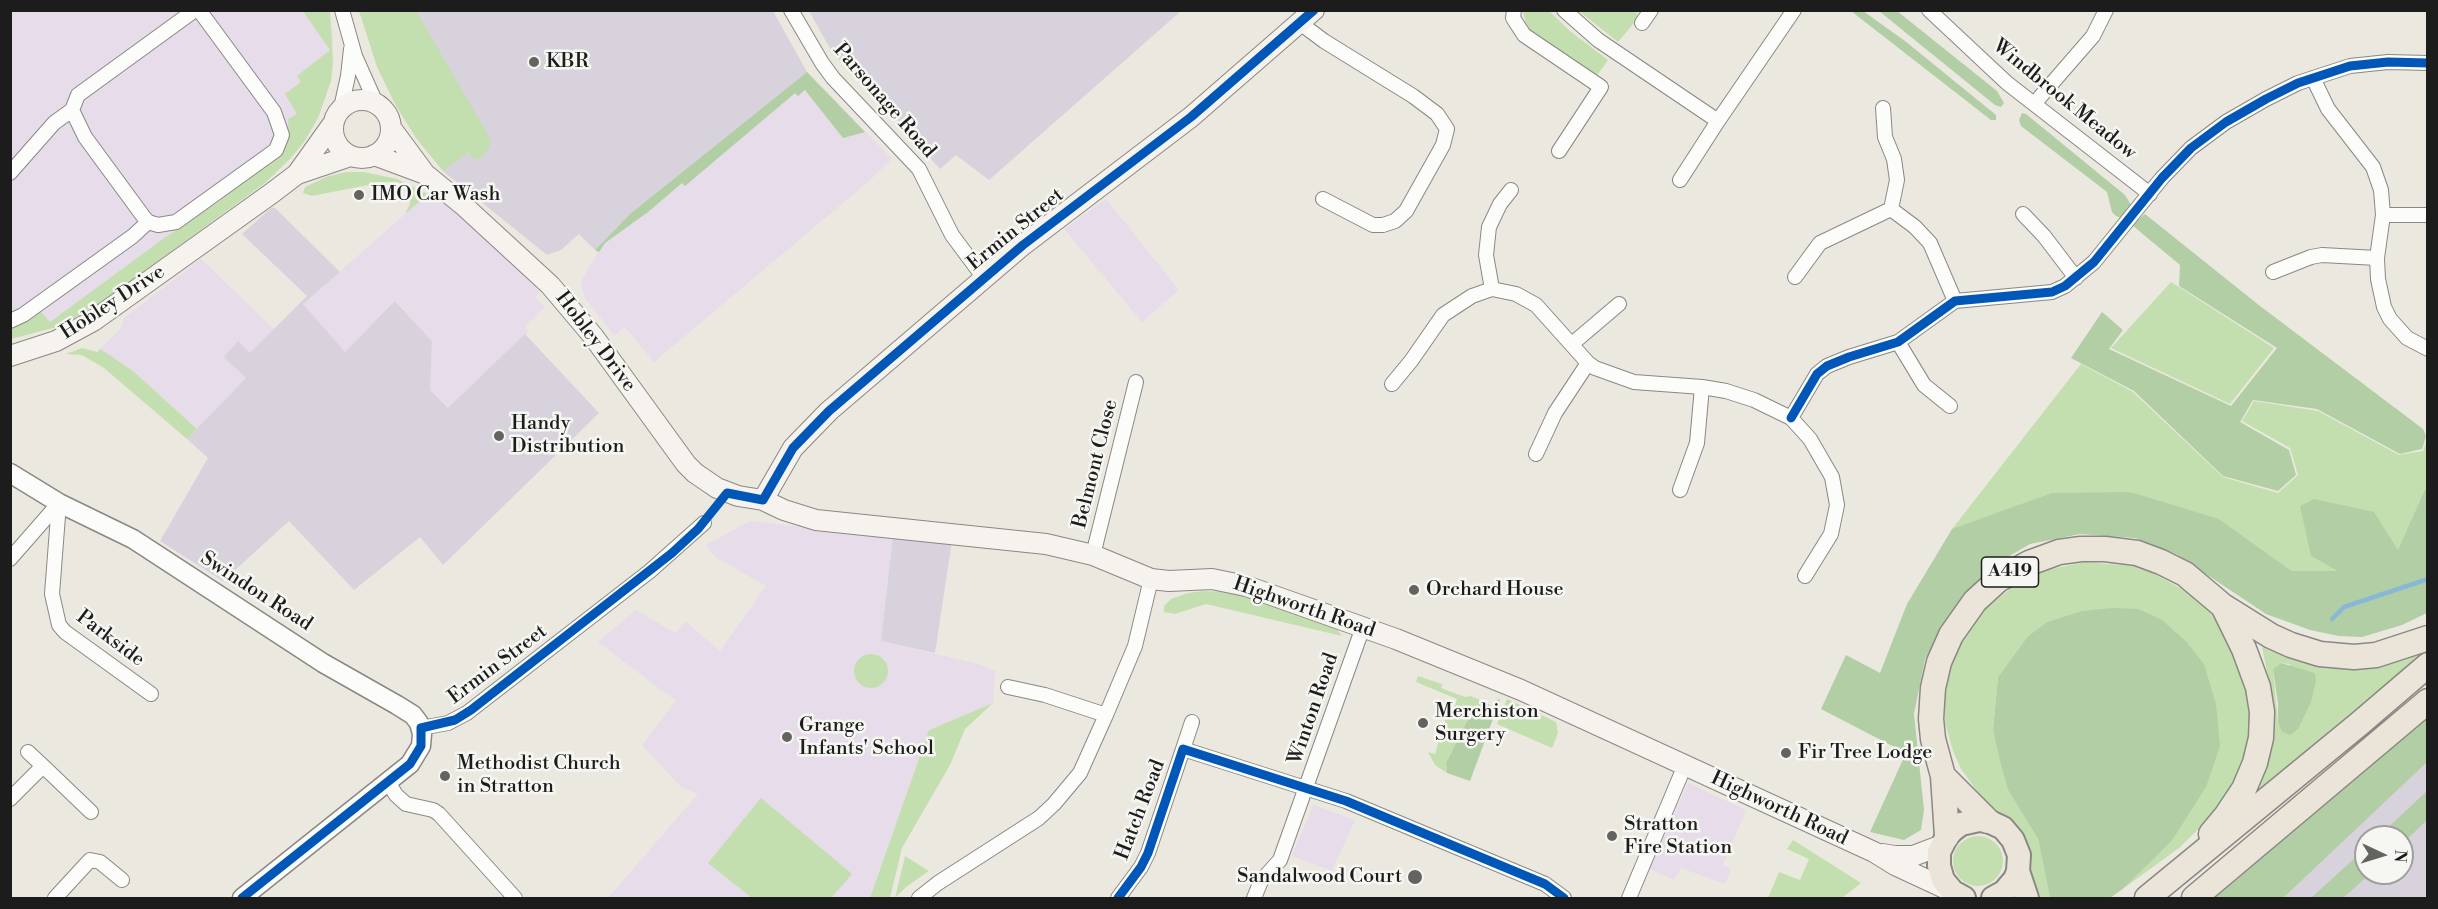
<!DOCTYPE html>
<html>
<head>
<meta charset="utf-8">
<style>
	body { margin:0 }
	#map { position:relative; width:2438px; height:909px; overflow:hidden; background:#ebe8df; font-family:"Libre Bodoni",serif }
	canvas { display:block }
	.frame { position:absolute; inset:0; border:12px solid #1c1c1c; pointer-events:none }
	.north { position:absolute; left:2354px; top:825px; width:60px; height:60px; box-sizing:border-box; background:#f6f6f2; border:2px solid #9f9f9c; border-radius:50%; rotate:94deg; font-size:16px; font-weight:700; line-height:24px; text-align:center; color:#1c1c1c }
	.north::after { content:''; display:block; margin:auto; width:21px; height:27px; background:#646360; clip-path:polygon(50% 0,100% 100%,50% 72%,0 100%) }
</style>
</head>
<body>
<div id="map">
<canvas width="2438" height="909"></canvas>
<div class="frame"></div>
<div class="north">N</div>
</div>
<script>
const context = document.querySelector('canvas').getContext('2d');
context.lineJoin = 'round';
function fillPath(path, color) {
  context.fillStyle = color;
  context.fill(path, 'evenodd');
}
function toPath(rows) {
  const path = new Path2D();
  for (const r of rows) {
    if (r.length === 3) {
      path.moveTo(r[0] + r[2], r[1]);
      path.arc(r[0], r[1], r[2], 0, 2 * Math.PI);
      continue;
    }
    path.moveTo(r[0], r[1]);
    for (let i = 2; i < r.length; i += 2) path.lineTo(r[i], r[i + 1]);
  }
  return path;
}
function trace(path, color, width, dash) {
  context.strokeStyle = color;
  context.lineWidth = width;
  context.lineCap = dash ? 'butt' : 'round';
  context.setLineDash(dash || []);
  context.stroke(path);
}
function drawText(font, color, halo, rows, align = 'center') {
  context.font = font + ' "Libre Bodoni",serif';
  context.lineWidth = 5;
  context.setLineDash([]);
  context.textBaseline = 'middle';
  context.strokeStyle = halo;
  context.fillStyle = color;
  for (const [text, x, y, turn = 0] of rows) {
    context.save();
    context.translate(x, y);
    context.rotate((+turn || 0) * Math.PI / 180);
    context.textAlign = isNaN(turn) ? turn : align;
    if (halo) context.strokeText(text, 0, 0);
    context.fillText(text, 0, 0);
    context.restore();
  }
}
const built = toPath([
	[11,11,330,11,333,38,331,81,318,118,304,142,164,238,49,323,39,310,11,328],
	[807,72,892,159,868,182,654,362,625,327,614,335,585,298,581,284,583,277,598,253,595,250],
	[430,192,489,239,540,292,535,298,545,307,525,327,528,332,449,408,430,390,432,341,396,301,345,352,303,304],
	[1106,199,1179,290,1142,322,1064,229],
	[201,259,275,330,250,354,224,356,246,378,197,429,133,371,100,349,121,328,124,318],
	[750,521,893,537,881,641,978,664,995,671,993,703,929,730,870,898,608,898,698,794,681,787,642,745,676,701,598,642,636,610,675,633,686,622,720,651,766,586,715,557,706,545],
	[1688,783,1746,810,1723,865,1731,869,1725,884,1681,868,1674,880,1650,869],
	[1313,805,1355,820,1332,871,1292,856]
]);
const industrial = toPath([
	[359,11,773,11,807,72,630,214,595,250,579,234,561,250,547,255,443,171,416,138],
	[809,11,1181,11,989,180,956,155,940,169,832,52],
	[271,208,275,208,340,272,303,304,345,352,395,301,432,341,430,390,448,408,525,334,599,413,443,565,420,537,354,590,289,521,223,581,160,541,208,458,187,439,246,378,224,357,238,341,250,353,307,296,242,234],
	[893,537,952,541,935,653,881,641],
	[2427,712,2427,898,2216,898],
	[2366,837,2402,837,2402,873,2366,873]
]);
const green = toPath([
	[303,11,330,11,333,63,331,81,318,118,304,142,290,159,265,183,81,317,68,324,11,339,11,328,39,310,50,322,164,238,218,202,282,153,289,137,288,119,297,114,285,94,301,82,297,76,330,50],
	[359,11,416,11,490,138,490,145,484,155,478,160,473,158,469,152,443,171,416,138,396,106,377,67],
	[1523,11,1549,11,1570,31,1608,60,1604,66,1597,75,1532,33,1526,25],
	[1579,11,1636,11,1638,18,1618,42],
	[364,172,397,179,428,194,405,214,410,204,411,191,408,186,397,182,383,182,312,196,303,193,305,187,326,177,346,172],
	[2171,282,2274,348,2230,404,2111,348],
	[82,348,97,352,100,349,111,356,133,371,197,429,187,439,104,368,82,355,66,354],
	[2081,364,2133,392,2223,477,2278,493,2298,475,2290,448,2242,421,2254,401,2318,411,2399,455,2423,451,2427,440,2427,488,2425,489,2398,551,2340,571,2292,571,2219,519,1952,529],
	[2085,562,2133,566,2151,572,2193,595,2208,610,2223,628,2248,679,2252,734,2244,764,2233,788,2218,810,2179,848,2124,888,2171,842,2186,641,2161,619,2139,609,2081,611,2047,622,2028,636,1998,677,1993,730,2008,790,2038,839,2050,898,2041,898,2032,876,2026,840,2019,829,1985,802,1961,769,1953,751,1945,723,1945,698,1949,669,1958,648,1980,613,2015,585,2042,571],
	[1203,591,1237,592,1329,625,1336,628,1342,636,1206,604,1175,614,1164,612,1164,606,1171,599,1188,593],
	[2262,647,2296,661,2323,667,2349,668,2426,649,2427,651,2256,791,2266,768,2273,736,2274,706],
	[2281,663,2290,664,2278,722,2273,669],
	[871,671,17],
	[1418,676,1442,684,1441,688,1465,697,1470,696,1483,701,1469,717,1446,763,1447,773,1435,765,1428,752,1435,754,1447,714,1452,715,1457,699,1416,682],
	[1507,699,1556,722,1558,733,1552,748,1497,724],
	[993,703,965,729,950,765,902,848,890,898,870,898,929,730],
	[761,798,852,874,831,898,752,898,708,863],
	[1978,861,25],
	[1793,840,1861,883,1842,898,1768,898,1779,872,1800,880,1809,859,1787,849],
	[905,856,929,871,906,887,895,898]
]);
const forest = toPath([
	[1851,11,1863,11,1905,41,1996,115,1996,120,1991,120],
	[1879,11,1897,11,1997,91,2004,103,2001,107,1995,105],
	[807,72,865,132,843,138,805,90,798,96,795,93,685,186,682,183,648,212,605,243,599,252,595,250,630,214],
	[2022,113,2026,114,2125,195,2131,205,2128,212,2121,218,2116,216,2112,212,2107,192,2021,126,2019,120],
	[2145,214,2260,306,2423,429,2426,436,2422,449,2400,454,2317,409,2253,400,2240,422,2289,450,2296,475,2278,491,2223,476,2134,391,2071,358,2102,312,2123,330,2109,349,2231,406,2277,348,2179,286,2180,265,2132,225],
	[2425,489,2427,490,2427,613,2402,625,2362,637,2339,636,2310,630,2266,614,2176,554,2135,538,2080,534,2030,544,1996,564,1949,615,1925,659,1914,714,1924,810,1921,830,1904,840,1870,832,1906,753,1821,709,1846,655,1880,673,1907,604,1952,529,2052,493,2130,492,2219,519,2292,571,2338,571,2311,556,2300,506,2314,499,2374,512,2398,550],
	[2113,608,2139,609,2161,619,2186,641,2204,664,2216,704,2220,746,2206,787,2171,842,2124,888,2110,898,2050,898,2038,839,2008,790,2000,761,1993,730,1998,677,2028,636,2047,622,2081,611],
	[2281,663,2315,673,2316,681,2311,702,2298,729,2290,735,2282,732,2278,722,2278,703,2273,669],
	[1498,699,1500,700,1470,781,1447,773,1446,763,1469,717,1483,701,1493,707],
	[2427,712,2427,762,2283,898,2211,898],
	[2427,791,2427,820,2402,844,2402,837,2378,837],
	[2366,848,2366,873,2371,873,2343,898,2311,898]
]);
const stream = toPath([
	[2332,619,2344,607,2428,579]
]);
const minor = toPath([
	[342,10,355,56,376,103],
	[791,10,822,63,833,78,919,169,952,235,984,278],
	[1514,10,1513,18,1524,35,1601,87,1559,151],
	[1564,10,1598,40,1718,121,1680,180],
	[1929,10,2007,83,2150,194],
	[1300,23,1324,41,1413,96,1437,114,1447,129,1443,145,1406,211,1395,221,1383,225,1373,225,1323,199],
	[1642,23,1651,10],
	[2313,78,2328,109,2373,167,2381,190,2383,215,2377,258,2378,279,2384,307,2390,319,2407,338,2428,349],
	[2034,104,2093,36,2106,10],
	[341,108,348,76,351,49],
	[1883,108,1885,137,1894,159,1897,180,1891,209,1915,227,1930,243,1955,301],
	[72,110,85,137,143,216,148,222,158,225,176,222,276,150,282,135,274,112,199,10],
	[1718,121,1794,10],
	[10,173,54,123,72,110,78,95,195,10],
	[1511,190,1500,204,1489,227,1486,255,1492,289,1516,294,1536,305,1588,363,1595,368,1634,382,1702,387,1726,391,1754,400,1791,418,1810,439,1832,477,1837,505,1831,534,1805,576],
	[2023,214,2044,236,2076,278],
	[2383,215,2428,215],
	[2273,272,2311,257,2322,255,2377,258],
	[1795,277,1820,243,1891,209],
	[10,321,23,315,133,236,148,222],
	[1898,342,1924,385,1950,406],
	[1572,344,1619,304],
	[1392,384,1411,361,1443,315,1472,296,1492,289],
	[1791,418,1817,374,1827,366,1849,357,1898,342,1955,301,2052,292,2065,286,2094,262,2162,178,2191,148,2226,122,2266,99,2298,83,2350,66,2388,62,2428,63],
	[1536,454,1555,413,1588,363],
	[1680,490,1697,443,1702,387],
	[59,503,52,594,59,625,65,632,151,694],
	[1093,555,1136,382],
	[10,559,59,503],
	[1106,715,1135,646,1151,579],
	[421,728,448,723,467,713,650,571,704,523],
	[1183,749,1192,722],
	[28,752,43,766],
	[388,782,396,795,406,804,433,810,439,814,515,898],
	[10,799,43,766,91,812],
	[55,898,90,860,100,862,122,880],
	[919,898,938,883,1039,818,1054,804,1080,773,1106,715,1045,695,1008,687],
	[1118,898,1141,867,1148,853,1183,749,1346,801,1545,884,1564,898],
	[1254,898,1261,881,1280,860,1363,627],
	[1629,898,1685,765]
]);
const tertiary = toPath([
	[10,473,59,503,133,539,323,663,397,705,413,715,419,723,422,734,421,746,410,764,242,898]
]);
const secondary = toPath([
	[362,129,29],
	[391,128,425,174,463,205,550,285,593,336,686,464,695,473,717,488,738,496,763,500,784,510,816,520,1046,544,1093,555,1151,579,1169,581,1212,579,1246,586,1396,639,1521,690,1874,852,1895,865,1953,892],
	[374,155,425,174],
	[297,174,350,156],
	[10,356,56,341,93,321,272,193,297,174,332,125],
	[763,500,793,448,829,411,1023,245,1191,117,1314,10],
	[1882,854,1895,856,1913,856,1942,845]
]);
const primary = toPath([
	[2018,871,2027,898],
	[1964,898,1953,892,1943,880,1939,866,1939,852,1947,836,1953,830,1961,824,1979,820,1988,821,2003,828,2013,840,2019,855,2018,871,2015,879,2004,892,1993,898]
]);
const trunk = toPath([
	[1943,776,1988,821],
	[2211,834,2226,816,2244,789,2255,763,2261,738,2262,712,2258,687,2244,649,2224,608],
	[1947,836,1943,776,1933,739,1931,719,1933,688,1939,662,1951,635,1975,601,1998,580,2029,563,2059,552,2081,549,2105,549,2137,553,2161,562,2185,574,2223,606,2271,636,2291,645,2320,654,2354,657,2376,655,2428,638],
	[2147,898,2359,724,2428,665],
	[2194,898,2428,701]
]);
const cycleway = toPath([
	[1791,418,1817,374,1827,366,1849,357,1898,342,1955,301,2052,292,2065,286,2094,262,2162,178,2191,148,2226,122,2266,99,2298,83,2350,66,2388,62,2428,63],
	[242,898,410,764,421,746,421,728,455,720,471,710,672,553,698,529,727,493,763,500,793,448,829,411,1023,245,1191,117,1314,10],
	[1118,898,1141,867,1148,853,1183,749,1346,801,1545,884,1564,898]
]);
const markers = [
	[534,62,6,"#646360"],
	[359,195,6,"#646360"],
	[499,436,6,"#646360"],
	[1414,590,6,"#646360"],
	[1423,723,6,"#646360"],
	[787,737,6,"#646360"],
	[1786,753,6,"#646360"],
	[445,776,6,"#646360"],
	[1612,836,6,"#646360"],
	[1415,877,8,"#646360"]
];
const shields = [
	[2010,572,57]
];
const shieldNames = [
	["A419",2010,572]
];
const poiNames = [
	["KBR",546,62],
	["IMO Car Wash",371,195],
	["Handy",511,424],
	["Distribution",511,447],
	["Orchard House",1426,590],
	["Merchiston",1435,712],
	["Surgery",1435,735],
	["Grange",799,726],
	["Infants' School",799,749],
	["Fir Tree Lodge",1798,753],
	["Methodist Church",457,764],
	["in Stratton",457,787],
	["Stratton",1624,825],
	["Fire Station",1624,848],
	["Sandalwood Court",1402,877,"right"]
];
const streetNames = [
	["Windbrook Meadow",2064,100,39],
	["Parsonage Road",884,101,49],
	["Ermin Street",1016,230,-39],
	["Hobley Drive",113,303,-33],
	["Hobley Drive",595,342,53],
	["Belmont Close",1096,464,-76],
	["Swindon Road",256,592,33],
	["Highworth Road",1304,608,19],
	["Parkside",110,639,37],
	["Ermin Street",498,665,-37],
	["Winton Road",1314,709,-71],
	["Highworth Road",1779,809,25],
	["Hatch Road",1141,810,-69]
];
fillPath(built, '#e7dce9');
fillPath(industrial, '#d7d2dc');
fillPath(green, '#c4dfaf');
fillPath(forest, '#b2cea4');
trace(stream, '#89b8d7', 4.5);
trace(minor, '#8a8884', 16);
trace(tertiary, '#8a8884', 21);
trace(secondary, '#8a8884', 22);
trace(primary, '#8a8884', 26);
trace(trunk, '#8a8884', 27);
trace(minor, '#fcfcfa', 14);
trace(tertiary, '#fcfcfa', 18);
trace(secondary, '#f6f2ed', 20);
trace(primary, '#ebe4d9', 22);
trace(trunk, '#ebe4d9', 24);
trace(cycleway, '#0057b8', 9);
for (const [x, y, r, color] of markers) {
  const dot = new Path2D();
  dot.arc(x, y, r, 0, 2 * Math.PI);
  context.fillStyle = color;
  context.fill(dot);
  trace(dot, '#f6f6f2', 2);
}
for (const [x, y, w] of shields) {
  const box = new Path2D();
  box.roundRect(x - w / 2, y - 15, w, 30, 4.5);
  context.fillStyle = '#f6f6f2';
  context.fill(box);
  trace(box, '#1c1c1c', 1.5);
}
drawText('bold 18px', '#1c1c1c', null, shieldNames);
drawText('20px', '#1c1c1c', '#f6f6f2', poiNames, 'left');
drawText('20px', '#1c1c1c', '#f6f6f2', streetNames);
</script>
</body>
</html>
